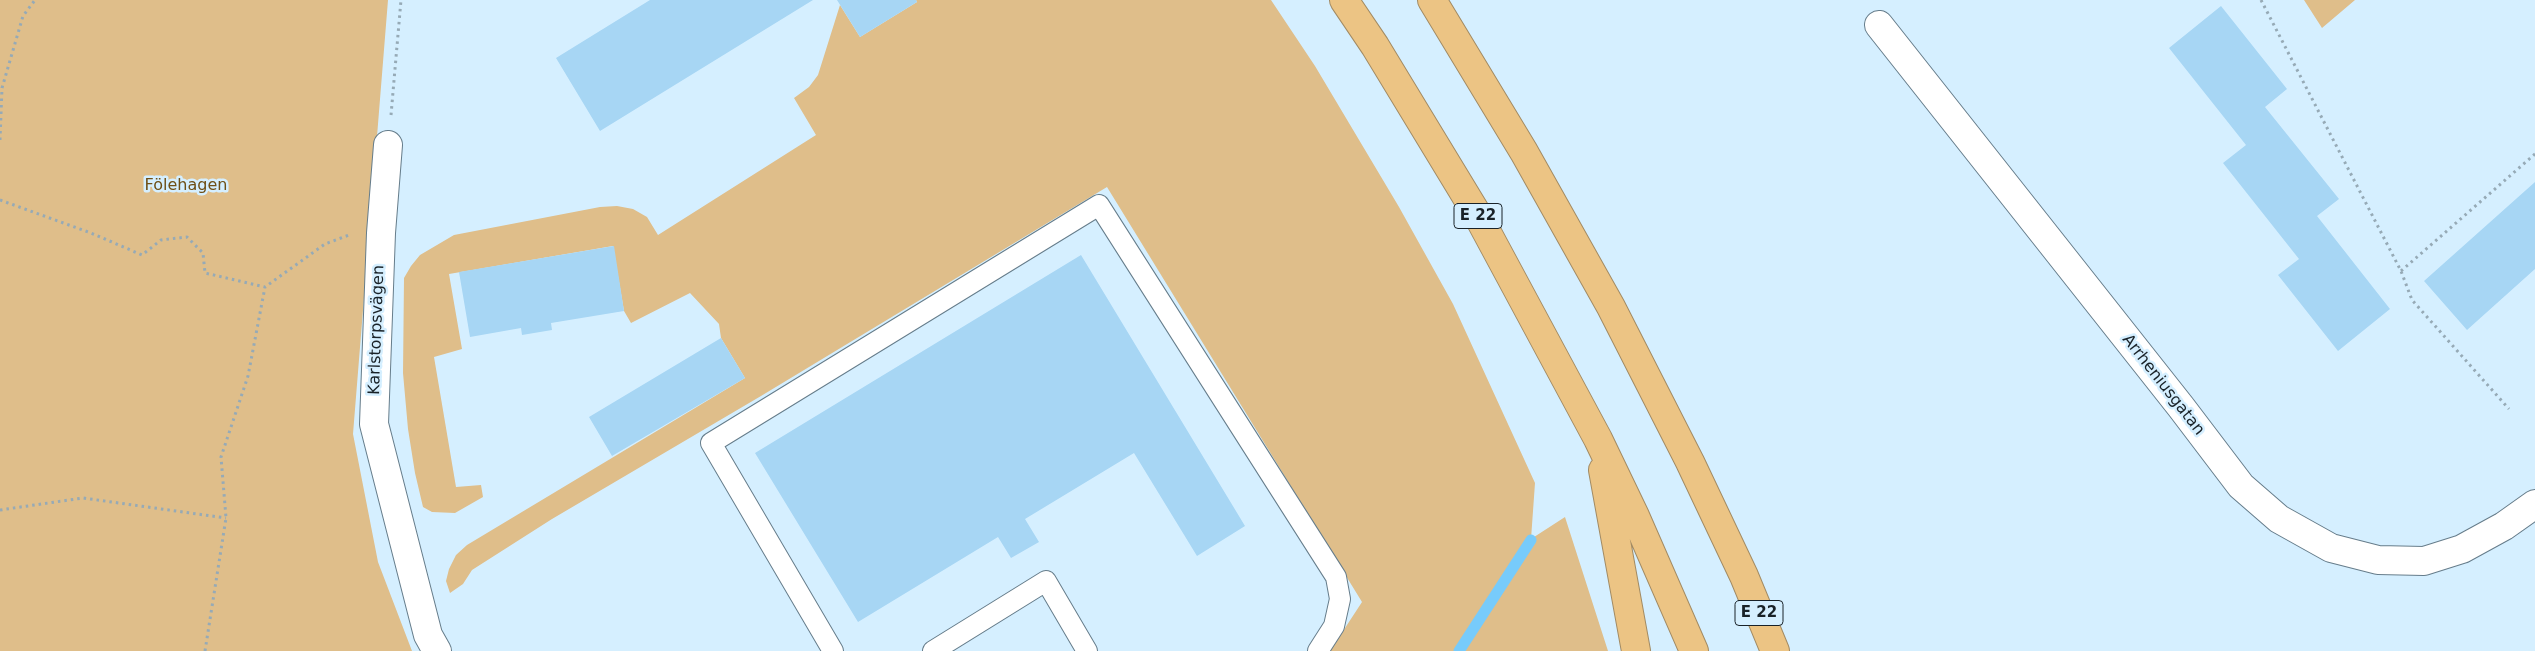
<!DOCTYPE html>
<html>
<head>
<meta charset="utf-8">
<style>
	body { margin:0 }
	canvas { display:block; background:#d5efff }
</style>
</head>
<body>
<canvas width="2535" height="651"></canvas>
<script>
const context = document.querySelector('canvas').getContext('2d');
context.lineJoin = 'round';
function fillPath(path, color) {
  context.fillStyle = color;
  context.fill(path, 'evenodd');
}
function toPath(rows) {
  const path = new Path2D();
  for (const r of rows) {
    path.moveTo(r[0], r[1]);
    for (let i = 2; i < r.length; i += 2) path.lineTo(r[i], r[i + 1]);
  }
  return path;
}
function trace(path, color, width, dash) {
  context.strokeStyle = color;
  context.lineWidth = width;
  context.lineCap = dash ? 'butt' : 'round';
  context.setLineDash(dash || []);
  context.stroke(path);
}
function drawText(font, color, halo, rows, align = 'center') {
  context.font = font + ' "DejaVu Sans",sans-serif';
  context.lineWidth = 5;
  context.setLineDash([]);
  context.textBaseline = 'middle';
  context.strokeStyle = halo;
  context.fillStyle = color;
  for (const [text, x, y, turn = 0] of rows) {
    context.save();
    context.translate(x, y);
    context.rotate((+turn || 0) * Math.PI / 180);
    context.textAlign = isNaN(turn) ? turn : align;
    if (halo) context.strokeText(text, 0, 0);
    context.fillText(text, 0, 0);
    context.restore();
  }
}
const green = toPath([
	[0,0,388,0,353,434,378,562,412,651,0,651],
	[916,0,1271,0,1315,66,1399,207,1453,304,1535,483,1531,539,1565,517,1608,651,1330,651,1362,602,1107,187,761,396,552,519,472,570,463,584,450,593,446,581,449,569,456,555,467,545,745,378,721,338,719,324,690,293,631,323,624,311,613,246,449,274,462,349,434,357,456,487,481,485,483,497,455,513,432,512,423,507,415,473,408,429,403,373,404,278,411,266,420,255,454,235,600,207,617,206,633,209,647,217,658,235,816,135,794,98,809,87,818,75,840,5,860,37,917,2],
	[2304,0,2355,0,2322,28]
]);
const stream = toPath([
	[1459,651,1531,540]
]);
const building = toPath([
	[650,0,813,0,600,131,556,58],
	[837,0,916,0,917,2,860,37],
	[2221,6,2287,89,2265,107,2339,199,2317,216,2390,309,2338,351,2278,275,2299,259,2223,163,2246,145,2169,48],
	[2535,182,2535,269,2467,330,2424,281],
	[614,246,624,311,551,323,552,330,522,335,521,328,470,337,459,272],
	[1081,255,1245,526,1197,556,1134,453,1025,519,1039,542,1011,558,998,537,858,622,755,453],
	[721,338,745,378,612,456,589,417]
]);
const path = toPath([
	[2261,0,2401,271,2412,300,2509,409],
	[391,115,401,0],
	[0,140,2,88,23,16,35,0],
	[0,200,91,233,142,255,161,240,187,237,203,253,205,273,265,287,325,244,349,235],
	[2401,271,2535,154],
	[0,510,83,498,226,518],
	[205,651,226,518,221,457,248,376,265,287]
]);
const service = toPath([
	[833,651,711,443,1099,205,1336,577,1340,599,1334,626,1318,651],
	[933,651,1046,581,1087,651]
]);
const minor = toPath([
	[1879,25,2181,407,2241,486,2279,519,2331,548,2378,560,2424,561,2462,549,2504,526,2535,504],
	[388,145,381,233,374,424,428,635,437,651]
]);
const motorway = toPath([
	[1344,0,1375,46,1477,214,1598,439,1635,516,1694,651],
	[1432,0,1524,152,1611,307,1690,462,1744,576,1775,651],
	[1603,470,1636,651]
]);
const shields = [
	[1478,216,48],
	[1759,613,48]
];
const shieldNames = [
	["E 22",1478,216],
	["E 22",1759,613]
];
const parkNames = [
	["Fölehagen",186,186]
];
const streetNames = [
	["Karlstorpsvägen",377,330,-88],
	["Arrheniusgatan",2163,385,52]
];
fillPath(green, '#dfbe8a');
trace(stream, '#77cbfb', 11);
fillPath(building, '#a7d6f4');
trace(service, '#667d8b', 22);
trace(minor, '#667d8b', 30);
trace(motorway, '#a28b64', 30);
trace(path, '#96aab6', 3, [2.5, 4]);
trace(service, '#fff', 20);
trace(minor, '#fff', 28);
trace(motorway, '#ecc484', 28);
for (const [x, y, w] of shields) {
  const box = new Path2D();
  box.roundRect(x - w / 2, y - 12.5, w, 25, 4);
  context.fillStyle = '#d5efff';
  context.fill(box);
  trace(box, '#192228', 1);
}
drawText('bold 15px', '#192228', null, shieldNames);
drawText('16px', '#6e4f16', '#d5efff', parkNames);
drawText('16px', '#192228', '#d5efff', streetNames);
</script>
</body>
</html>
